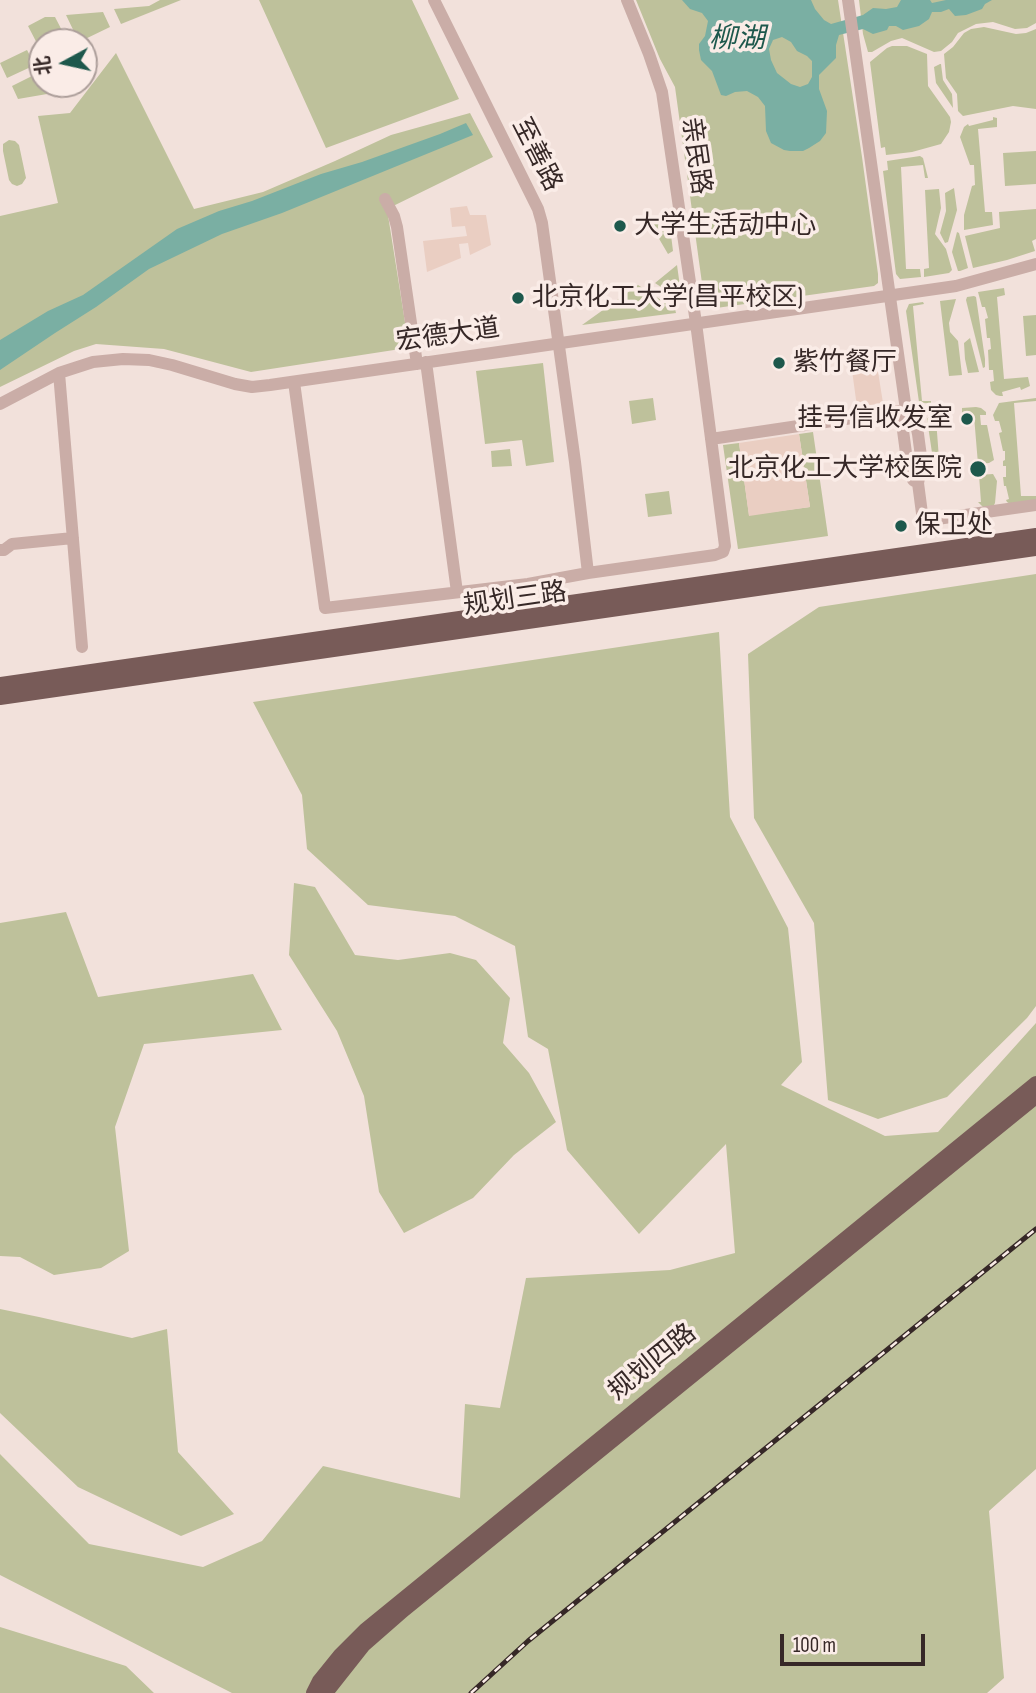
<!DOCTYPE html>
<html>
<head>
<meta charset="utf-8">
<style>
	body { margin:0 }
	#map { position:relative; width:1036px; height:1693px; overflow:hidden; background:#f2e1db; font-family:"Sofia Sans Condensed","Noto Sans SC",sans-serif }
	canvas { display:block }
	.north { position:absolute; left:28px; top:28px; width:70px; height:70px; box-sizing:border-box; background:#faece7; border:2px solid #ac9e9a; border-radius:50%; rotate:262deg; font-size:19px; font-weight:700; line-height:28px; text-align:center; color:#362827 }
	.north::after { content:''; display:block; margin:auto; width:24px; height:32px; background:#1d584c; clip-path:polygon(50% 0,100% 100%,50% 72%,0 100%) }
	.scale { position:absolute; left:780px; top:1634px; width:145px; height:32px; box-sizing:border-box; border:4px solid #362827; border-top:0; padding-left:9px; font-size:21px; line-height:24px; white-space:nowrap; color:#362827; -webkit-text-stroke:5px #faece7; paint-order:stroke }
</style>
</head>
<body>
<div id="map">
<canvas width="1036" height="1693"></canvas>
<div class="north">北</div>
<div class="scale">100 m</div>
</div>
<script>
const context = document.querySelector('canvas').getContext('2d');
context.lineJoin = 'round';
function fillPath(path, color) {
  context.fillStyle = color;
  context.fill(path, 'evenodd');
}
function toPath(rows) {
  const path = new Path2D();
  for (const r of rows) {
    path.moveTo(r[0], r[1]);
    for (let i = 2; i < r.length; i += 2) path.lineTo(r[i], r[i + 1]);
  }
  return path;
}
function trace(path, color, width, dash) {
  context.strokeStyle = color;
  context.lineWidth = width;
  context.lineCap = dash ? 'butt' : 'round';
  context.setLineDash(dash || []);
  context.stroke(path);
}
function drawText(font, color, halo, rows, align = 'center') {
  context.font = font + ' "Sofia Sans Condensed","Noto Sans SC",sans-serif';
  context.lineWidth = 7;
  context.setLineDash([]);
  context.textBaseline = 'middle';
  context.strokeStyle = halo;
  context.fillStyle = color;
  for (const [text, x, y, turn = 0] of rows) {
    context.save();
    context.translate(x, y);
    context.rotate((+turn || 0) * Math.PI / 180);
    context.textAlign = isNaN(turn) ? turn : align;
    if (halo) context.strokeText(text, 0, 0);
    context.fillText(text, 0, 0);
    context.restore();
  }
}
const green = toPath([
	[160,0,181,0,121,24,114,9,149,6],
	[259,0,412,0,459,99,326,148],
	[636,0,838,0,862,157,878,274,878,283,874,286,709,309,705,305,675,87,660,59],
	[859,0,1036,0,1036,23,1027,28,1015,29,993,22,976,24,958,33,952,42,941,51,934,52,902,38,891,41,872,52,868,52,863,34],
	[103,12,110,27,79,42,66,15],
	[45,17,55,17,68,42,42,42,42,53,28,26],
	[984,27,1016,34,1026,33,1036,29,1036,109,1013,106,963,116,958,111,957,94,946,78,944,54,953,47,964,33,971,29],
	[892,46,907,46,927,54,928,86,950,117,951,122,949,132,941,144,912,152,886,155,885,147,881,148,870,62,887,48],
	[27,50,35,65,7,78,0,63],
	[116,53,194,209,263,192,335,161,391,135,470,113,493,157,387,209,408,341,407,348,251,372,164,349,96,344,74,351,0,387,0,216,58,203,38,116,70,113],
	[940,64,941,64,943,80,952,94,953,108,936,83,934,67],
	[42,71,42,84,51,84,54,90,47,94,18,99,12,86],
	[993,117,997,118,997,127,978,129,985,212,992,212,993,225,964,230,964,215,972,186,975,185,974,165,970,165,960,137,964,127,968,124,969,126,993,120],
	[9,140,15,141,19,145,26,178,22,184,17,186,12,184,9,180,3,151,3,144],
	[1036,151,1036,184,1005,186,1003,153],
	[920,156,923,158,928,178,925,178,923,165,901,167,906,269,920,269,921,277,900,279,896,274,883,171,888,170,887,161],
	[954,188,957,210,948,242,945,243,940,233,946,211,945,193],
	[939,189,941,208,935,234,946,249,952,270,949,273,924,277,924,269,929,268,925,190],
	[1036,209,1036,239,1032,241,1035,251,1007,260,973,268,965,236,1000,228,999,212],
	[653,216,665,219,670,227,673,251,668,254,651,225],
	[957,232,959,233,968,268,960,271,958,271,952,252],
	[677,265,682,301,655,283],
	[638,285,675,309,676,313,582,325],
	[1004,288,1005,295,997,297,1004,379,1028,377,1030,386,1021,390,1020,387,1002,392,1003,396,1000,396,996,395,991,390,990,382,994,381,993,370,989,370,988,350,991,349,990,338,987,338,985,319,988,318,985,307,982,307,978,292],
	[974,296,976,297,985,359,985,367,983,368,966,300,967,297],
	[956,299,949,323,950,332,958,341,962,375,949,376,940,301],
	[923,302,924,304,913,306,922,401,931,401,931,404,919,402,906,311,909,304],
	[1036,315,1036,355,1026,356,1023,316],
	[970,338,979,372,968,373,965,359,964,343],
	[543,363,554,462,526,466,522,440,485,444,476,371],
	[653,398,656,420,632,424,629,401],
	[1036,398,1036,401,1014,403,1021,496,1036,496,1036,502,1012,505,1007,502,1006,500,1009,499,1006,486,1004,486,1003,477,1006,477,1006,466,1003,466,1003,461,1005,460,1005,451,1003,451,999,433,1002,432,999,421,995,421,993,415,999,403],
	[976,407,981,408,986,412,986,415,980,415,981,425,987,425,994,460,989,463,978,464,974,416,967,416,967,412,962,413,962,408],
	[952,410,952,413,942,414,942,418,936,419,940,472,935,473,927,419,934,411],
	[813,432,828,536,738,549,723,445,739,443,749,515,810,507,799,434],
	[510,449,512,466,492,467,491,451],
	[993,474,997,481,995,503,992,509,985,509,978,502,981,502,979,475],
	[669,491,672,514,648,517,645,494],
	[1036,574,1036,1006,1027,1018,947,1097,878,1119,828,1100,814,923,754,818,748,654,819,607],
	[719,632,730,817,788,928,802,1062,781,1085,885,1136,938,1132,1036,1023,1036,1469,989,1511,1004,1678,987,1693,232,1693,0,1575,0,1454,89,1544,203,1567,262,1541,323,1466,460,1498,465,1404,500,1408,526,1278,670,1270,735,1253,726,1144,639,1234,567,1150,548,1049,528,1037,515,946,455,916,368,905,307,849,302,795,253,702],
	[294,883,315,887,355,955,398,960,450,953,476,960,510,998,503,1043,529,1073,556,1122,514,1155,473,1198,404,1233,379,1192,364,1096,337,1031,289,955],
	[66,912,98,997,253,974,282,1030,144,1044,115,1127,129,1251,101,1268,54,1275,20,1257,0,1256,0,923],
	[0,1309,39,1317,132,1338,167,1329,178,1452,234,1514,181,1536,78,1487,0,1413],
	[0,1627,126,1666,154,1693,0,1693]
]);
const plaza = toPath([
	[467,206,470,215,486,215,491,245,470,255,468,243,459,244,461,258,427,272,423,241,467,236,465,226,452,227,450,208],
	[876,359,883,403,857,407,851,363],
	[799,434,810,507,749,516,739,443]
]);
const water = toPath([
	[682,0,811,0,815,9,824,20,831,24,863,15,873,8,886,9,897,7,901,0,930,0,932,3,946,0,992,0,985,4,982,9,966,15,955,16,949,9,941,12,932,12,929,19,919,26,903,30,896,26,889,26,887,30,873,34,863,29,839,35,836,45,836,58,819,75,819,89,827,111,826,133,820,141,809,148,803,151,790,151,784,150,771,143,766,131,765,106,758,97,747,91,735,92,726,96,721,95,712,71,701,60,699,50,699,44,705,36,708,21,702,13,690,9],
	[782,37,791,42,797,51,807,56,812,61,812,77,808,84,800,87,791,84,777,73,771,60,769,49,773,40],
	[466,123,473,135,282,213,222,234,149,269,96,307,55,333,0,370,0,340,48,311,83,295,177,229,219,211,252,201,321,174,362,162,440,134]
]);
const minor = toPath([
	[848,0,906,410,902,417,902,423,908,468,913,480,918,483],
	[385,199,394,216,397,227,417,364],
	[426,362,457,592],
	[59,373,82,647],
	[294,382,325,608,528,584,588,573,575,462,542,223,538,209,434,0],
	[0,404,59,373,93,362,123,359,149,360,172,365,235,384,252,387,270,385,956,286,1036,264],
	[711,439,906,410,914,415,918,434,922,464,918,483,923,521,1036,505],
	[0,550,4,550,12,544,73,538],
	[588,573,715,555,723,552,725,546,696,323,662,92,649,54,627,0]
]);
const major = toPath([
	[0,684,1036,535],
	[0,698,1036,549],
	[313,1693,319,1681,340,1655,365,1630,1036,1083],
	[326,1693,364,1645,404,1610,1036,1097]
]);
const rail = toPath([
	[471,1693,528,1641,1036,1229]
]);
const markers = [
	[620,226,7,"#1d584c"],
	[518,298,7,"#1d584c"],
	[779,363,7,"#1d584c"],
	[967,419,7,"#1d584c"],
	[978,469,9,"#1d584c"],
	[901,526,7,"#1d584c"]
];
const streetNames = [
	["至善路",536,155,63],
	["亲民路",695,156,82],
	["宏德大道",448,336,-8],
	["规划三路",515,600,-8],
	["规划四路",653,1363,-39]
];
const poiNames = [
	["大学生活动中心",634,226],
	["北京化工大学(昌平校区)",532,298],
	["紫竹餐厅",793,363],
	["挂号信收发室",953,419,"right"],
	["北京化工大学校医院",962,469,"right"],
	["保卫处",915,526]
];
const waterNames = [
	["柳湖",737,40]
];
fillPath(green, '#bec19b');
fillPath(plaza, '#eacec2');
fillPath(water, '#7aafa3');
trace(minor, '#caada7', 12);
trace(major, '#785b58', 14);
trace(rail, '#362827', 5);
trace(rail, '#faece7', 2.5, [8]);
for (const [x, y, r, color] of markers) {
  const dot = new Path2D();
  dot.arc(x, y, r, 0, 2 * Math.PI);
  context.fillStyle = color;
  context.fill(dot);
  trace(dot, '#faece7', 2.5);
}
drawText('26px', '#362827', '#faece7', streetNames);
drawText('26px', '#362827', '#faece7', poiNames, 'left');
drawText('italic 28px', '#1d584c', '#faece7', waterNames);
</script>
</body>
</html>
